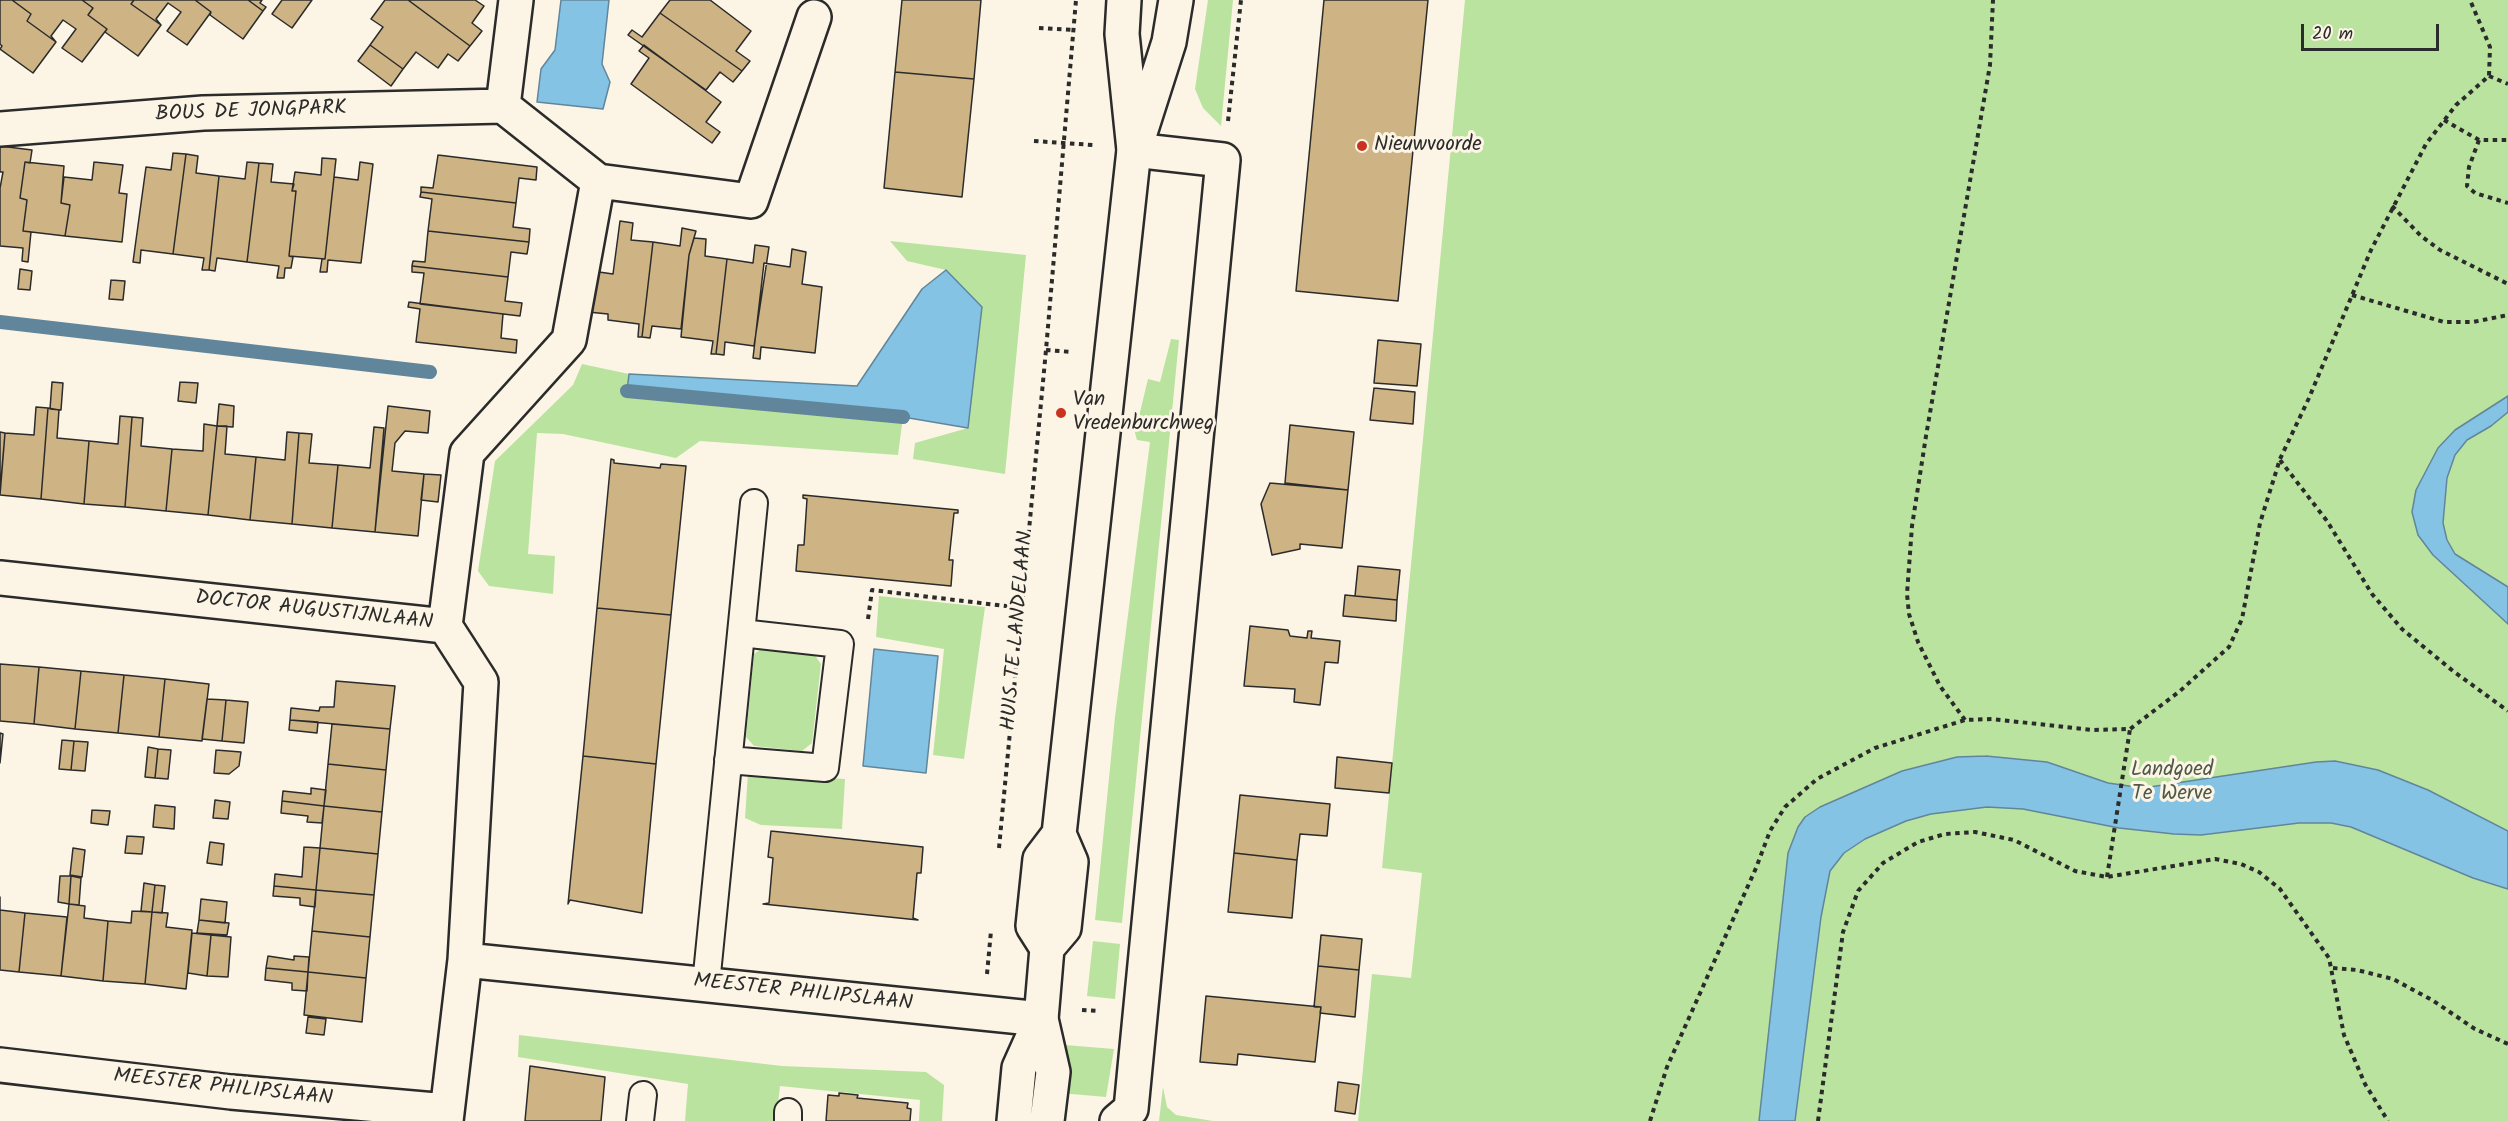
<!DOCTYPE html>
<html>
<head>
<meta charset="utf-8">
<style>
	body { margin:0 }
	#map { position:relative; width:2508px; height:1121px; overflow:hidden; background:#fcf5e5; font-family:Kalam,sans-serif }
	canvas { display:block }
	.scale { position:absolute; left:2301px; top:24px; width:138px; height:27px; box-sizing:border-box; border:3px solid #2b2b2b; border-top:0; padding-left:8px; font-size:18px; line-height:21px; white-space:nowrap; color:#2b2b2b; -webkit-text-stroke:4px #fcf5e5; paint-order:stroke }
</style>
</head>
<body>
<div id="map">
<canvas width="2508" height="1121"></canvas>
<div class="scale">20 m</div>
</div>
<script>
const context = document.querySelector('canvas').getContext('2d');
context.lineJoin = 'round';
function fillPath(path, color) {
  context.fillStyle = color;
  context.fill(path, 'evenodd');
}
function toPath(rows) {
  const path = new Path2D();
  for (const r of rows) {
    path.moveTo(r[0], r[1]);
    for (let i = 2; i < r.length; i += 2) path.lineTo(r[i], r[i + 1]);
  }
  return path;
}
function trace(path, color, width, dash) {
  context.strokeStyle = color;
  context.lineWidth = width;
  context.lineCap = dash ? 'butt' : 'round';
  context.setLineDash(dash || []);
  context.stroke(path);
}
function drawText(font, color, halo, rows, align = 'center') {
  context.font = font + ' Kalam,sans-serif';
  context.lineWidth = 6;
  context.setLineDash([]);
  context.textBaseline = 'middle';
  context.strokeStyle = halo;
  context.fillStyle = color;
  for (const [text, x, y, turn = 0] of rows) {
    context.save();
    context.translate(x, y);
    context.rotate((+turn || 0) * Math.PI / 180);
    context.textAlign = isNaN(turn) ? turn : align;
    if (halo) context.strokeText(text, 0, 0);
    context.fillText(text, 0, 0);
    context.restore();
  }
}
const green = toPath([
	[1208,0,1233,0,1221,126,1203,108,1195,89],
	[1465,0,2508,0,2508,1121,1358,1121,1372,974,1411,978,1422,873,1382,868],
	[890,241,1026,255,1005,474,913,459,915,443,968,428,946,270,907,261],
	[1171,339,1179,340,1122,923,1095,920,1115,717,1150,442,1137,440,1135,433,1148,379,1160,382],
	[582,364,629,374,627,391,903,417,898,455,700,441,676,458,563,434,537,433,528,554,555,556,553,594,489,586,478,571,495,461,573,385],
	[879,596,985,607,964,759,933,755,944,649,876,637],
	[762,648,814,654,821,664,812,743,802,751,754,746,746,737,754,654],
	[748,773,845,779,842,829,761,825,745,818],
	[1093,941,1120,944,1115,999,1087,996],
	[519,1035,782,1066,926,1072,944,1085,942,1121,919,1121,920,1100,780,1086,776,1121,685,1121,688,1084,518,1057],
	[1065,1045,1114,1049,1106,1097,1060,1093],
	[1163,1087,1167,1107,1176,1115,1213,1121,1159,1121]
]);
const water = toPath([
	[561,0,609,0,602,64,610,82,603,109,537,102,541,69,555,50,561,0],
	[946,270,982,307,968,428,903,417,627,391,629,374,857,386,922,289,946,270],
	[2508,396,2508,412,2491,426,2467,440,2455,455,2447,478,2443,523,2447,540,2455,554,2508,587,2508,624,2433,555,2418,535,2412,512,2416,490,2438,448,2455,430,2508,396],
	[874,649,938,656,926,773,863,766,874,649],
	[1986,756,2047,762,2108,783,2143,788,2316,762,2335,761,2378,770,2428,790,2508,831,2508,889,2473,878,2351,827,2331,823,2299,823,2201,835,2174,834,2119,828,2023,809,1987,807,1931,814,1906,821,1865,839,1844,853,1830,871,1821,917,1795,1121,1759,1121,1788,853,1798,827,1805,817,1820,807,1902,771,1957,757,1986,756]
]);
const stream = toPath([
	[0,322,430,372],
	[627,391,903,417]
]);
const building = toPath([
	[0,0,12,0,31,14,27,21,56,42,33,73,0,49,2,46,0,44,0,0],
	[12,0,82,0,93,8,88,15,107,29,82,62,62,48,76,29,63,20,51,36,56,42,27,21,31,14,12,0],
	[82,0,134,0,131,4,161,25,138,56,105,32,107,29,88,15,93,8,82,0],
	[134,0,195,0,211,12,187,45,167,31,181,12,168,3,156,19,161,25,131,4,134,0],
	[195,0,248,0,263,11,243,39,210,15,211,12,195,0],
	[248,0,262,0,260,3,266,7,263,11,248,0],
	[282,0,312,0,292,28,272,14,282,0],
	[385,0,408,0,470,46,458,61,448,54,438,68,416,52,403,69,370,45,383,27,371,19,385,0],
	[408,0,475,0,484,6,472,23,482,31,470,46,408,0],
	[670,0,710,0,751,31,736,51,750,61,742,71,660,13,670,0],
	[902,0,981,0,974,79,895,72,902,0],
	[1324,0,1428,0,1398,301,1296,291,1324,0],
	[660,13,742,71,733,82,720,72,706,90,628,35,632,30,642,37,660,13],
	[370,45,403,69,391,86,358,61,370,45],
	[644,45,721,102,706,122,720,132,712,143,631,84,649,58,639,51,644,45],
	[895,72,974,79,962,197,884,188,895,72],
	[0,146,32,150,30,163,25,162,20,198,27,200,23,231,31,232,28,262,22,261,23,248,0,246,0,188,3,172,0,172,0,146],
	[173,153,186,154,173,254,141,250,140,263,133,262,146,167,171,170,173,153],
	[186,154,198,156,196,173,219,176,209,270,202,270,204,258,173,254,186,154],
	[438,155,537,167,536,180,519,178,516,203,421,192,421,187,433,188,438,155],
	[322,158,336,159,325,259,289,256,296,191,292,191,295,172,321,175,322,158],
	[25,162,64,166,61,203,70,205,65,236,23,231,27,200,20,198,25,162],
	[94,162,123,165,119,193,127,194,122,242,65,236,70,205,61,203,64,177,92,180,94,162],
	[247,162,259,163,247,262,217,258,215,271,209,270,219,176,245,179,247,162],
	[360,162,373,164,361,263,328,260,327,272,320,272,322,259,325,259,334,177,358,180,360,162],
	[259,163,273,164,271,182,294,184,292,191,296,191,289,256,293,257,291,268,285,268,284,278,277,278,279,266,247,262,259,163],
	[421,192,516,203,513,227,530,229,529,242,428,231,432,199,420,197,421,192],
	[620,221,633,223,631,240,653,242,642,337,638,337,639,324,608,320,608,314,588,312,592,271,613,274,620,221],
	[682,228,696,231,689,255,681,329,652,326,650,338,642,337,653,242,680,246,682,228],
	[428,231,529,242,527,254,511,252,508,277,412,266,413,261,425,262,428,231],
	[694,238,706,239,705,256,727,259,716,354,711,354,713,341,681,337,689,255,694,238],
	[755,245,769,247,754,346,725,342,724,355,716,354,727,259,753,263,755,245],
	[792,249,806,252,802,284,822,287,815,353,761,347,760,359,753,358,764,263,790,267,792,249],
	[412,266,508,277,505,301,522,303,520,316,420,304,424,273,412,272,412,266],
	[20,269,32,271,30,290,18,289,20,269],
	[111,280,125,281,123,300,109,299,111,280],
	[409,302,503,314,501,338,517,340,516,353,416,342,420,309,408,307,409,302],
	[1378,340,1421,344,1417,386,1374,383,1378,340],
	[52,382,63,383,61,410,50,409,52,382],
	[180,382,198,383,196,403,178,401,180,382],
	[1374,388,1415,392,1413,424,1370,420,1374,388],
	[219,404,234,406,233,427,217,426,219,404],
	[388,406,430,411,428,433,405,431,395,443,392,471,424,474,418,536,375,532,388,406],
	[36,407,48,408,41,499,0,495,5,433,34,435,36,407],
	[48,408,59,410,57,438,89,441,84,504,41,499,48,408],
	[120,416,132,417,125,507,84,504,89,441,118,444,120,416],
	[132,417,143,418,141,446,172,449,166,511,125,507,132,417],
	[204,424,217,426,208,515,166,511,172,449,203,451,204,424],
	[1290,425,1354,432,1348,490,1285,483,1290,425],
	[217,426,227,426,225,454,256,457,250,520,208,515,217,426],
	[374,427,384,428,375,532,332,528,338,465,370,468,374,427],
	[0,432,5,433,0,492,0,432],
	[287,432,299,433,292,524,250,520,256,457,285,460,287,432],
	[299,433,312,434,309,463,338,465,332,528,292,524,299,433],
	[611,459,614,460,614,463,660,468,661,464,686,466,671,615,597,608,611,459],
	[424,474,441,475,438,502,421,500,424,474],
	[1270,483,1348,490,1342,548,1300,544,1300,549,1272,555,1261,504,1270,483],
	[803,495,958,510,958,513,954,513,949,560,953,560,951,586,796,571,798,545,804,545,807,499,803,498,803,495],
	[1358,566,1400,570,1397,600,1355,596,1358,566],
	[1345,595,1397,600,1396,621,1343,616,1345,595],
	[597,608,671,615,656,764,583,756,597,608],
	[1250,626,1288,630,1290,636,1307,638,1308,631,1312,631,1311,638,1340,641,1338,663,1325,662,1320,705,1294,702,1295,689,1244,686,1250,626],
	[0,664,39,667,34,724,0,721,0,664],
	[39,667,81,671,75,729,34,724,39,667],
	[81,671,124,675,118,733,75,729,81,671],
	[124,675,165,679,159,737,118,733,124,675],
	[165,679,209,684,202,741,159,737,165,679],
	[336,681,395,686,390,729,290,720,291,708,319,711,320,707,334,707,336,681],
	[207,699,226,700,222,741,202,739,207,699],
	[226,700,248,702,244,743,222,741,226,700],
	[290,720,318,722,317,733,289,730,290,720],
	[332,724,390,729,386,770,328,764,332,724],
	[0,733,3,734,0,763,0,733],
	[62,740,74,741,71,770,59,769,62,740],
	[74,741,88,742,85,771,71,770,74,741],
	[148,747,158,749,155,778,145,777,148,747],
	[158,749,171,750,168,779,155,778,158,749],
	[216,750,241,752,239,766,229,774,214,773,216,750],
	[583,756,656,764,642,913,570,900,568,904,583,756],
	[1337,757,1392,763,1389,793,1335,788,1337,757],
	[328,764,386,770,382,812,324,806,328,764],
	[311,788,326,790,324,806,282,801,283,791,311,794,311,788],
	[1240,795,1330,804,1327,836,1300,834,1297,860,1234,853,1240,795],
	[215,800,230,802,228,819,213,818,215,800],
	[282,801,324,806,322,823,307,822,308,816,281,813,282,801],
	[155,805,175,807,174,829,153,827,155,805],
	[324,806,382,812,378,854,320,848,324,806],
	[92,810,110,811,108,825,91,823,92,810],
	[771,831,923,847,921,873,917,873,913,918,918,920,763,904,769,903,773,858,768,857,771,831],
	[127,836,144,837,142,854,125,853,127,836],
	[210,842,224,844,222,865,207,863,210,842],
	[304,847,320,848,316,890,274,886,275,874,302,877,304,847],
	[73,848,85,850,82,877,70,875,73,848],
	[320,848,378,854,374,895,316,890,320,848],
	[1234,853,1297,860,1292,918,1228,912,1234,853],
	[60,876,71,876,69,904,58,902,60,876],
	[71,876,81,878,79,905,69,904,71,876],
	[144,883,155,885,152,912,141,911,144,883],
	[155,885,165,886,162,913,152,912,155,885],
	[274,886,316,890,315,907,300,905,300,898,273,896,274,886],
	[316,890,374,895,370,937,312,931,316,890],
	[0,897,0,910,25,913,19,972,0,970,0,897],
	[201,899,227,902,225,923,199,920,201,899],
	[69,904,85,906,84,918,108,921,103,981,61,976,69,904],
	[132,911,152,912,145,984,103,981,108,921,131,923,132,911],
	[152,912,168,913,166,927,192,930,186,989,145,984,152,912],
	[25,913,67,917,61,976,19,972,25,913],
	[199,920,229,923,227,935,197,933,199,920],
	[312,931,370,937,366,978,308,972,312,931],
	[192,933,211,935,207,976,188,973,192,933],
	[211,935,231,937,228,977,207,976,211,935],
	[1321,935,1362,939,1359,970,1318,966,1321,935],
	[268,956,294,960,294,956,309,957,308,972,266,968,268,956],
	[1318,966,1359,970,1355,1017,1320,1013,1321,1007,1314,1007,1318,966],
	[266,968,308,972,307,991,292,990,292,983,265,980,266,968],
	[308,972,366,978,362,1022,304,1015,308,972],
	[1206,996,1321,1007,1315,1062,1238,1054,1237,1065,1200,1062,1206,996],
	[308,1017,326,1019,324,1035,306,1033,308,1017],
	[530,1066,605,1077,601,1121,525,1121,530,1066],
	[1338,1082,1359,1085,1355,1114,1335,1111,1338,1082],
	[839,1093,858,1095,857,1098,908,1103,907,1108,911,1109,910,1121,826,1121,828,1095,839,1096,839,1093]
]);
const path = toPath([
	[1039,28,1073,30],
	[2489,76,2508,84],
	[2444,120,2479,140,2508,140],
	[1228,121,1241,0],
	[2479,140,2469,167,2467,186,2475,193,2508,203],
	[1034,141,1093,145],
	[2392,206,2421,236,2440,250,2508,284],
	[2352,295,2444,322,2473,322,2508,315],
	[1046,350,1072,352],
	[2280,460,2327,521,2372,594,2402,629,2453,671,2508,711],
	[868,619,872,590,1022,608],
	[1965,720,1940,686,1918,642,1909,614,1907,594,1912,526,1926,436,1990,65,1993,0],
	[999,848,1046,350,1076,0],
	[2107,877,2130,729],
	[2333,968,2357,970,2393,979,2432,1000,2475,1029,2508,1044],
	[987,974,991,931],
	[1082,1010,1098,1011],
	[1650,1121,1667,1067,1756,868,1770,831,1785,807,1817,779,1875,748,1965,720,1992,719,2092,730,2130,729,2180,691,2229,647,2242,619,2260,523,2280,459,2309,398,2371,250,2426,144,2456,105,2489,76,2490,47,2470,0],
	[1818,1121,1843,932,1858,891,1883,863,1918,842,1945,834,1975,832,2014,840,2075,871,2107,877,2215,859,2241,864,2259,872,2280,889,2329,958,2344,1035,2365,1084,2388,1121]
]);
const lane = toPath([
	[728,760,825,768,840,644,741,633],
	[706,984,754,503],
	[640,1121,643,1095],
	[788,1121,788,1112]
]);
const street = toPath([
	[503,106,516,0],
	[0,129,203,113,503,106,598,181,569,340,467,453,445,626],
	[598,181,751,201,814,17],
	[0,578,445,626,481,682,465,960,446,1121],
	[465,960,1041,1019],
	[0,1065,231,1092,447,1111],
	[1117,1121,1131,1109,1223,160,1134,150]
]);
const secondary = toPath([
	[1138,139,1169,42,1176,0],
	[1047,948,1033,926,1040,859,1059,834],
	[1014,1121,1019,1068,1041,1019],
	[1047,1121,1053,1072,1041,1019,1047,948,1064,928,1071,862,1059,834,1134,150,1122,34,1124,0]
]);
const markers = [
	[1362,146,6,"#c8321e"],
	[1061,413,6,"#c8321e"]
];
const streetNames = [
	["BOUS DE JONGPARK",251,113,-2],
	["DOCTOR AUGUSTIJNLAAN",314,612,6],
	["HUIS TE LANDELAAN",1019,631,-85],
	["MEESTER PHILIPSLAAN",803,994,6],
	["MEESTER PHILIPSLAAN",223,1089,6]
];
const poiNames = [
	["Nieuwvoorde",1374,146],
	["Van",1073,401],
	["Vredenburchweg",1073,425]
];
const parkNames = [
	["Landgoed",2172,771],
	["Te Werve",2172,795]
];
fillPath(green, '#bae39f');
fillPath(water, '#85c3e5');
trace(water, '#61869b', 1.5);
trace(stream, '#61869b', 14);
fillPath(building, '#ceb384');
trace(building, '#2b2b2b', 1.5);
trace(lane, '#2b2b2b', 30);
trace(street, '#2b2b2b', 38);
trace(secondary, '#2b2b2b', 38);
trace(path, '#2b2b2b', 4, [4.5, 4.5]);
trace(lane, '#fcf5e5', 26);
trace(street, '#fcf5e5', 33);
trace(secondary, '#fcf5e5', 33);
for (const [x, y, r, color] of markers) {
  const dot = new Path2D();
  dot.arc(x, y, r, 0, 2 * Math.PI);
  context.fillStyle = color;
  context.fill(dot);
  trace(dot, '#fcf5e5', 2);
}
drawText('21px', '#2b2b2b', '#fcf5e5', streetNames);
drawText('21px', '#2b2b2b', '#fcf5e5', poiNames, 'left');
drawText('21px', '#4f5948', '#fcf5e5', parkNames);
</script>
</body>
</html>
